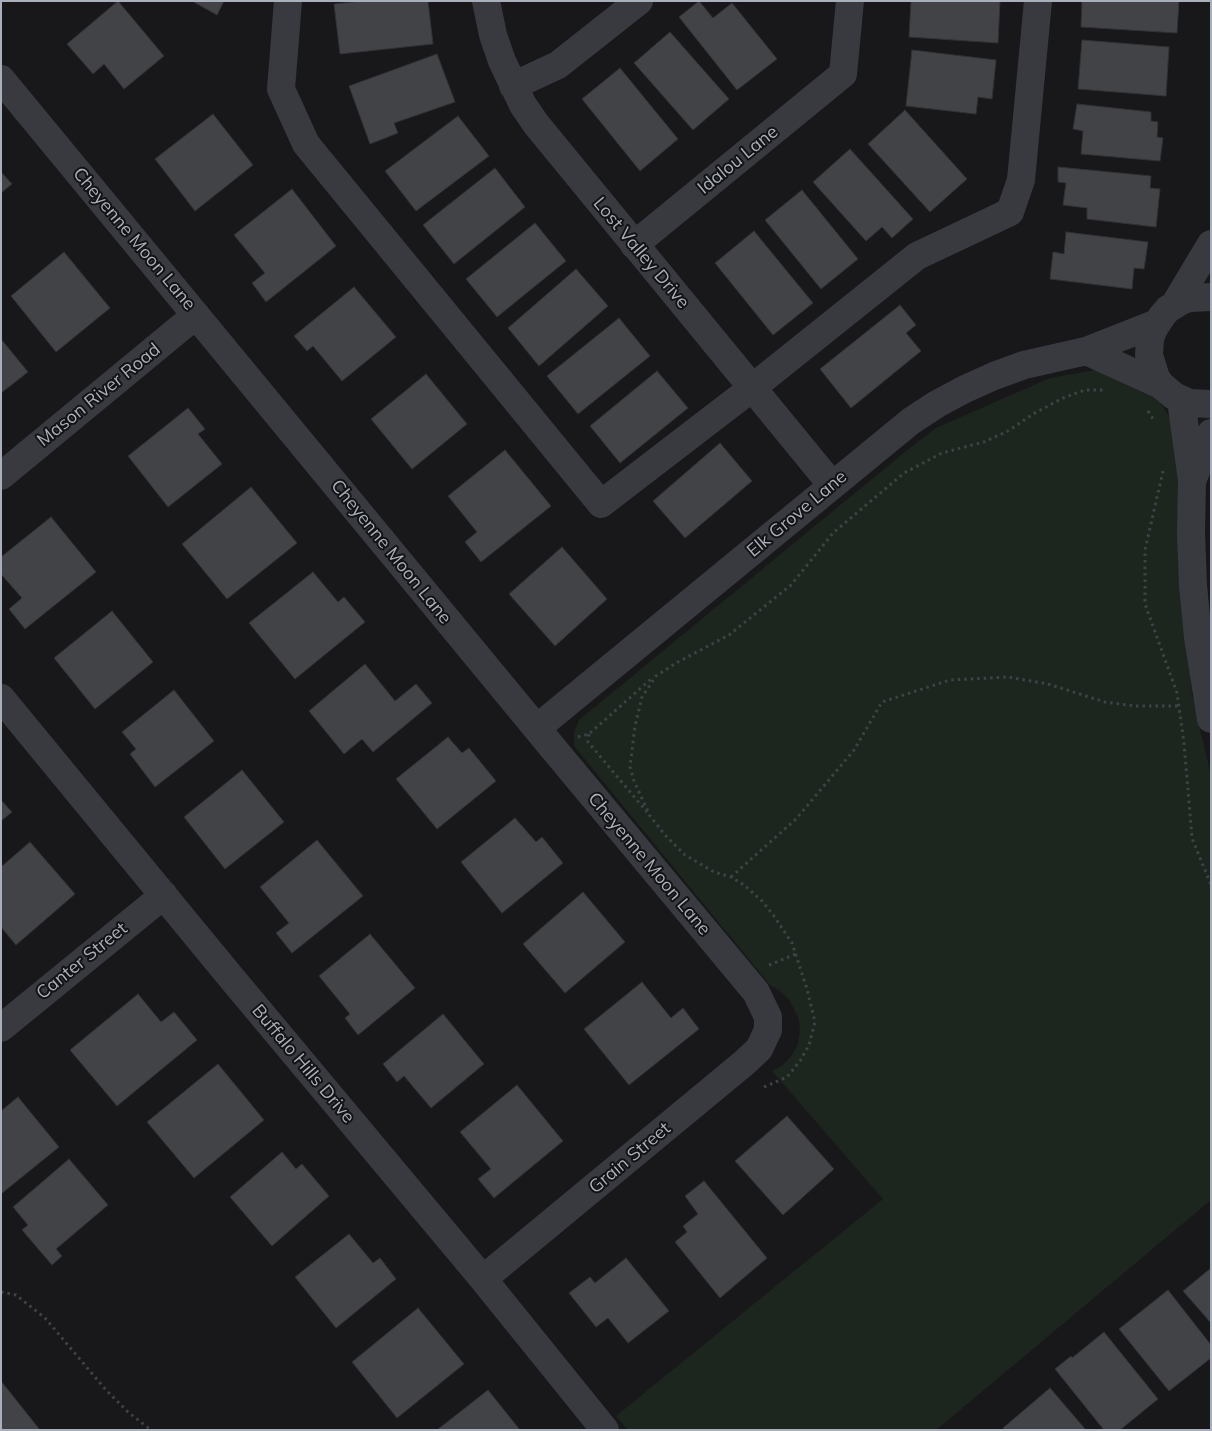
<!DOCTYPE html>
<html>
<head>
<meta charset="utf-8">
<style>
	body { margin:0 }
	#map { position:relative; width:1212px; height:1431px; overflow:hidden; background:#18181a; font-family:Mulish,sans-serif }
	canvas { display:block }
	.frame { position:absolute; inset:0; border:2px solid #a9b0bb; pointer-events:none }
</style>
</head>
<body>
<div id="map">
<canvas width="1212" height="1431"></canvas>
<div class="frame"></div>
</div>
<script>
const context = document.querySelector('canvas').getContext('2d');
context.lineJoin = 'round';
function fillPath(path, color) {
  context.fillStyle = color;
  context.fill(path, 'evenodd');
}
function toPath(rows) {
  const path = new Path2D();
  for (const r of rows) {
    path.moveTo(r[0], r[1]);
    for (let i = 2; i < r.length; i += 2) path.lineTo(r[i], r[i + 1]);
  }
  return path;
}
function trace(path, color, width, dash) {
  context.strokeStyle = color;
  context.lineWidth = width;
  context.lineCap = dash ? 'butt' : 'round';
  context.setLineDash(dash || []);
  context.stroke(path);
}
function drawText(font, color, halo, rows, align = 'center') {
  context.font = font + ' Mulish,sans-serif';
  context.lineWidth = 4;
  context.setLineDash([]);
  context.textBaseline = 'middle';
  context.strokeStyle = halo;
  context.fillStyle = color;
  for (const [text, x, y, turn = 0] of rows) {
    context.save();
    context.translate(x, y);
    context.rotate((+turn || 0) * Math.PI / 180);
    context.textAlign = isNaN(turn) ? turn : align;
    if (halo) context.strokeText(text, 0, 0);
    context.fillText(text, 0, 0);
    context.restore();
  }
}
const green = toPath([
	[1095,370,1146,387,1162,405,1178,432,1178,559,1192,694,1211,776,1211,1200,936,1430,628,1430,616,1416,883,1199,772,1071,783,1065,792,1055,798,1044,800,1031,799,1019,789,999,780,991,770,985,574,746,574,733,579,720,906,451,936,428,1050,378]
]);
const building = toPath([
	[118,1,164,56,124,89,104,64,93,74,67,44,118,1],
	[192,1,224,1,217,15,192,1],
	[361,1,428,1,433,44,340,54,334,4,361,1],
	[699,1,713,18,732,3,777,59,737,90,679,17,699,1],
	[911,1,1000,1,998,43,909,37,911,1],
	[1082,1,1179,1,1177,33,1081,27,1082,1],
	[670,32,729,99,693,130,634,63,670,32],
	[1082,40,1169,47,1166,96,1078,89,1082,40],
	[912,50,996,60,992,99,978,97,976,114,906,106,912,50],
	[437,54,455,102,394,123,398,133,370,144,349,86,437,54],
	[620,68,678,139,640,171,582,99,620,68],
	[1077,104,1151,112,1151,121,1158,122,1157,137,1163,138,1160,161,1081,154,1083,131,1073,129,1077,104],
	[905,110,967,179,930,212,868,144,905,110],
	[213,114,253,165,195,211,155,159,213,114],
	[458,116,489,156,416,211,385,171,458,116],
	[850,149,913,219,892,238,882,227,866,241,813,182,850,149],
	[1058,167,1151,176,1150,188,1160,189,1156,227,1087,219,1087,208,1063,205,1066,183,1058,182,1058,167],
	[495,168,525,207,454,264,423,225,495,168],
	[1,172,12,184,1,193,1,172],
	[292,189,336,246,266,302,252,283,265,273,234,235,292,189],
	[802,190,858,259,821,289,765,220,802,190],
	[535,223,566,261,497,317,466,279,535,223],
	[754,231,813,303,773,335,715,263,754,231],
	[1066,232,1148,242,1144,269,1134,268,1132,289,1050,279,1053,252,1064,254,1066,232],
	[64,252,110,308,56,352,11,296,64,252],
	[576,269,608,306,539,366,508,328,576,269],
	[354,287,396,337,342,381,313,346,307,351,294,336,354,287],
	[900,305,916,325,906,333,921,351,851,408,820,369,900,305],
	[619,318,650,356,578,414,547,376,619,318],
	[1,339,28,372,1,393,1,339],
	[657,371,688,408,620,463,590,426,657,371],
	[426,374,467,424,412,469,371,419,426,374],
	[188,408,205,429,198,434,222,464,168,507,128,456,188,408],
	[720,443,752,481,685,538,653,501,720,443],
	[505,450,551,506,481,562,465,542,477,532,448,496,505,450],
	[251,487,297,543,227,599,182,544,251,487],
	[51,517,96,572,25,629,9,609,22,598,1,574,1,557,51,517],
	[562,547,607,599,555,646,509,594,562,547],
	[313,572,338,602,344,597,365,622,295,679,249,623,313,572],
	[112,611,153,662,95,709,54,658,112,611],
	[365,664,395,701,416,684,432,703,373,752,362,739,344,754,309,711,365,664],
	[174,690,214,741,155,787,130,754,136,749,122,732,174,690],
	[448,737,462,753,469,748,496,781,437,829,396,779,448,737],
	[242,770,284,822,225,869,184,817,242,770],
	[1,800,12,812,1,821,1,800],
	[515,818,536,842,542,837,563,863,502,913,461,862,515,818],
	[317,840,363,896,292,953,276,933,289,923,260,887,317,840],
	[30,842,75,894,16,945,1,927,1,867,30,842],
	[583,892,625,942,565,993,523,944,583,892],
	[370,934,415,988,358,1035,345,1018,350,1014,319,976,370,934],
	[642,982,671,1018,683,1008,699,1029,629,1085,584,1029,642,982],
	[138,994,161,1022,174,1012,197,1040,117,1106,70,1050,138,994],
	[443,1014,484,1064,431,1108,404,1076,397,1082,383,1064,443,1014],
	[218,1064,264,1120,194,1178,147,1122,218,1064],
	[517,1085,563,1141,494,1198,478,1179,491,1169,460,1132,517,1085],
	[18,1097,59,1147,1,1194,1,1111,18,1097],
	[787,1116,834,1169,783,1215,735,1161,787,1116],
	[282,1152,296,1169,302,1164,329,1196,272,1246,230,1197,282,1152],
	[69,1159,108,1205,56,1249,62,1256,52,1265,22,1230,28,1225,13,1207,69,1159],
	[704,1181,767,1258,720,1298,675,1242,687,1232,683,1226,698,1214,685,1196,704,1181],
	[349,1234,373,1263,380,1258,396,1279,336,1328,295,1277,349,1234],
	[626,1258,669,1311,628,1343,608,1318,596,1327,569,1293,590,1277,595,1283,626,1258],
	[1211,1268,1211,1323,1183,1291,1211,1268],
	[1168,1290,1211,1345,1211,1358,1169,1391,1119,1329,1168,1290],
	[418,1308,464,1364,397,1418,352,1362,418,1308],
	[1104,1332,1158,1399,1120,1430,1104,1430,1055,1369,1071,1356,1072,1358,1104,1332],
	[1,1381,40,1430,1,1430,1,1381],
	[1050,1388,1086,1430,1005,1430,1003,1428,1050,1388],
	[488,1390,520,1430,437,1430,488,1390]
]);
const path = toPath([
	[1148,411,1155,422],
	[1163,471,1145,550,1145,604,1177,693,1184,743,1192,838,1211,885],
	[589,734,588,742,647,812],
	[578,737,589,734,651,679],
	[731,877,796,819,854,750,882,702,950,680,1008,677,1048,684,1105,702,1135,706,1178,706],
	[769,965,796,954],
	[764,1087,787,1077,800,1061,809,1045,815,1022,807,989,792,943,774,916,762,901,744,885,731,877,714,872,685,855,665,835,650,816,634,781,630,767,635,726,642,697,656,676,676,663,729,635,791,585,833,533,904,473,942,453,984,442,1008,431,1033,414,1063,398,1085,390,1106,390],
	[1,1292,16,1295,45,1318,106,1390,128,1412,151,1430]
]);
const minor = toPath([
	[288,1,281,89,306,144,601,504,752,388,917,256,1010,212,1021,180,1038,1],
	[486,1,493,35,502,61,523,105,536,124,832,485],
	[1,79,557,753,756,992,768,1017,768,1030,759,1049,744,1063,483,1279],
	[513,86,558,65,639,1],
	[634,245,843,74,850,1],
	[1211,297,1191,298,1183,300,1168,309,1162,316,1153,330,1150,339,1149,355,1156,378,1161,385,1174,396,1189,403,1211,404],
	[1175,304,1211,244],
	[1086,351,1161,385],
	[1181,400,1192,480,1191,533,1193,585,1198,637,1211,719],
	[1,476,196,315],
	[1193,479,1211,433],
	[1,698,229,975,483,1279,605,1430],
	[537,728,911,421,937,404,965,389,994,376,1024,365,1086,351,1157,323],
	[1,1028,164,895]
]);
const streetNames = [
	["Idalou Lane",738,160,-39],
	["Cheyenne Moon Lane",134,239,50],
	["Lost Valley Drive",641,253,50],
	["Mason River Road",99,395,-39],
	["Elk Grove Lane",797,514,-40],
	["Cheyenne Moon Lane",391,552,51],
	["Cheyenne Moon Lane",649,864,50],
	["Canter Street",82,961,-39],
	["Buffalo Hills Drive",303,1064,50],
	["Grain Street",630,1158,-40]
];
fillPath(green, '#1d261e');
fillPath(building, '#424347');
trace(building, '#323236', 1);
trace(path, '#3f4247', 3, [2.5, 4]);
trace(minor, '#393a40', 28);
drawText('18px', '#a9b0bb', '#131315', streetNames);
</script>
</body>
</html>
